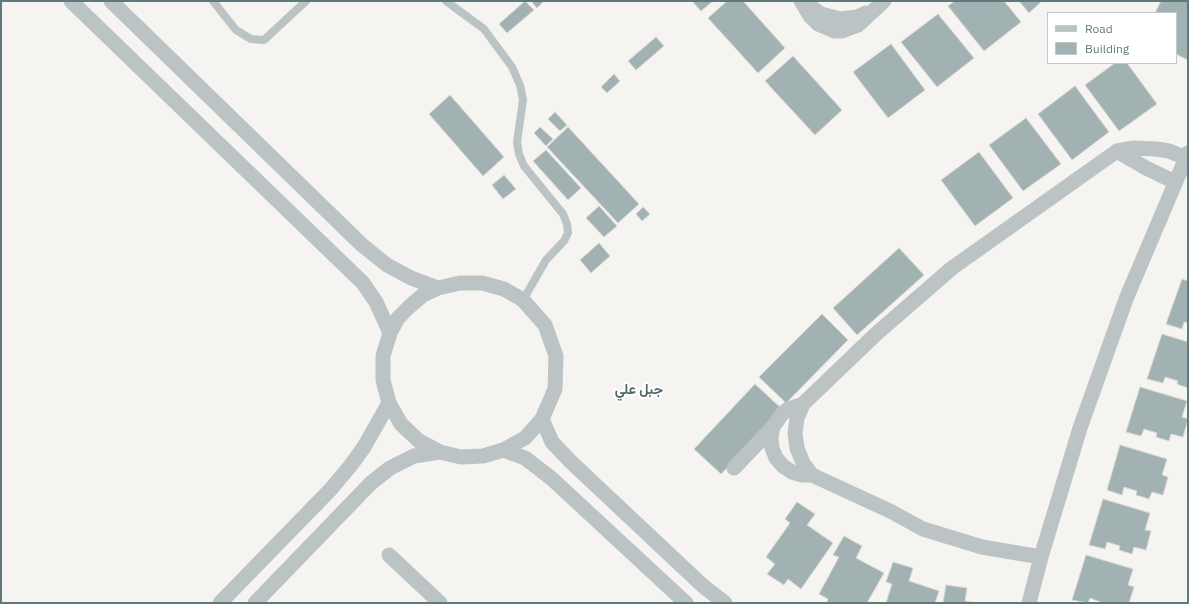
<!DOCTYPE html>
<html>
<head>
<meta charset="utf-8">
<style>
	body { margin:0 }
	#map { position:relative; width:1189px; height:604px; overflow:hidden; background:#f5f4f1; font-family:"IBM Plex Sans",sans-serif }
	canvas { display:block }
	.frame { position:absolute; inset:0; border:2px solid #5f7a7d; pointer-events:none }
	.legend { position:absolute; left:1047px; top:12px; width:130px; height:52px; box-sizing:border-box; background:#fff; border:1px solid #bfcacb; margin:0; padding:5px 7px; list-style:none; font-size:12px; color:#5f7a7d }
	.legend li { display:flex; align-items:center; gap:8px; height:20px }
	.legend b { width:20px; border:1px solid #bfcacb }
</style>
</head>
<body>
<div id="map">
<canvas width="1189" height="604"></canvas>
<div class="frame"></div>
<ul class="legend">
<li><b style="height:5px;background:#bbc3c4"></b>Road</li>
<li><b style="height:11px;background:#a2b1b1"></b>Building</li>
</ul>
</div>
<script>
const context = document.querySelector('canvas').getContext('2d');
context.lineJoin = 'round';
function fillPath(path, color) {
  context.fillStyle = color;
  context.fill(path, 'evenodd');
}
function toPath(rows) {
  const path = new Path2D();
  for (const r of rows) {
    path.moveTo(r[0], r[1]);
    for (let i = 2; i < r.length; i += 2) path.lineTo(r[i], r[i + 1]);
  }
  return path;
}
function trace(path, color, width, dash) {
  context.strokeStyle = color;
  context.lineWidth = width;
  context.lineCap = dash ? 'butt' : 'round';
  context.setLineDash(dash || []);
  context.stroke(path);
}
function drawText(font, color, halo, rows, align = 'center') {
  context.font = font + ' "IBM Plex Sans",Vazirmatn,sans-serif';
  context.lineWidth = 4;
  context.setLineDash([]);
  context.textBaseline = 'middle';
  context.strokeStyle = halo;
  context.fillStyle = color;
  for (const [text, x, y, turn = 0] of rows) {
    context.save();
    context.translate(x, y);
    context.rotate((+turn || 0) * Math.PI / 180);
    context.textAlign = isNaN(turn) ? turn : align;
    if (halo) context.strokeText(text, 0, 0);
    context.fillText(text, 0, 0);
    context.restore();
  }
}
const building = toPath([
	[525,1,534,10,507,33,499,24,525,1],
	[531,1,544,1,537,8,531,1],
	[692,1,713,1,701,11,692,1],
	[727,1,743,1,785,48,758,73,708,18,727,1],
	[955,1,1004,1,1021,22,984,51,948,6,955,1],
	[1019,1,1042,1,1029,13,1019,1],
	[1161,1,1188,1,1188,60,1176,54,1176,13,1155,13,1161,1],
	[938,14,974,58,937,87,901,42,938,14],
	[656,37,664,46,636,70,628,61,656,37],
	[891,44,925,90,888,118,853,72,891,44],
	[793,56,842,110,815,135,765,81,793,56],
	[1115,63,1127,63,1157,104,1119,131,1085,85,1115,63],
	[614,74,620,81,607,93,601,87,614,74],
	[1075,86,1109,132,1072,160,1038,114,1075,86],
	[450,95,504,157,483,176,429,114,450,95],
	[555,112,567,125,560,131,548,119,555,112],
	[1026,118,1061,164,1023,191,989,145,1026,118],
	[540,127,553,139,546,146,534,133,540,127],
	[568,127,639,204,618,223,547,147,568,127],
	[546,150,581,188,568,200,533,161,546,150],
	[979,152,1013,198,975,226,941,180,979,152],
	[504,175,516,189,503,199,492,185,504,175],
	[599,206,617,226,604,237,586,218,599,206],
	[643,207,650,214,642,221,636,214,643,207],
	[599,243,610,256,591,273,580,260,599,243],
	[899,248,924,275,857,335,833,308,899,248],
	[1182,279,1188,281,1188,323,1184,322,1182,329,1166,324,1182,279],
	[822,314,848,340,786,403,759,377,822,314],
	[1162,334,1188,342,1188,388,1177,384,1178,381,1165,377,1163,383,1147,379,1162,334],
	[755,384,782,409,721,474,694,449,755,384],
	[1140,387,1187,401,1182,417,1188,419,1183,437,1171,434,1169,441,1156,437,1157,433,1144,429,1141,436,1126,432,1140,387],
	[1120,445,1167,459,1162,475,1168,477,1163,495,1152,492,1149,499,1136,495,1137,491,1124,487,1122,495,1107,490,1120,445],
	[1103,499,1150,513,1145,530,1151,531,1146,550,1134,547,1132,554,1119,550,1120,546,1107,542,1105,549,1089,545,1103,499],
	[797,502,815,514,807,525,833,543,801,589,788,579,784,585,767,574,775,564,766,557,790,523,785,519,797,502],
	[844,536,862,546,856,558,884,573,867,603,827,603,828,599,819,594,839,557,833,555,844,536],
	[1086,555,1133,569,1128,585,1134,587,1129,603,1103,603,1090,598,1088,603,1072,600,1086,555],
	[893,562,913,568,909,581,939,591,935,603,886,603,892,584,886,582,893,562],
	[946,585,967,588,965,601,977,603,943,603,946,585]
]);
const lane = toPath([
	[213,1,236,30,251,39,264,40,306,1],
	[446,1,484,29,512,67,520,85,523,100,517,142,519,154,524,166,563,214,567,224,568,233,564,241,546,260,523,300]
]);
const street = toPath([
	[71,1,363,283,376,302,390,333],
	[111,1,362,245,387,265,411,278,438,288],
	[801,1,810,16,818,24,834,31,842,31,858,25,884,1],
	[807,4,821,14,840,19,857,17,866,13],
	[1117,151,1146,168,1175,182],
	[803,404,788,409,782,414,773,427,771,437,772,448,776,458,783,466,792,472,802,475,812,475,890,511,923,529,982,547,1041,557],
	[542,419,552,442,570,461,703,586,725,603],
	[503,450,525,438,542,419,555,389,556,356,545,325,523,300,504,289,482,283,460,283,438,288,423,295,410,306,398,318,390,333,383,356,383,380,389,403,401,424,419,441,440,452,461,457,483,456,503,450,525,458,551,478,686,603],
	[734,468,773,427],
	[812,475,803,463,797,448,795,433,797,418,803,404,876,334,952,268,1117,151,1134,148,1156,149,1169,151,1186,158],
	[389,555,440,603],
	[220,603,331,489,351,465,364,447,389,403],
	[255,603,371,483,390,468,414,456,440,452],
	[1029,603,1041,557,1080,428,1126,299,1188,153]
]);
const districtNames = [
	["جبل علي",639,390]
];
fillPath(building, '#a2b1b1');
trace(building, '#d6d5d4', 1);
trace(lane, '#bbc3c4', 8);
trace(street, '#bbc3c4', 15);
drawText('bold 14px', '#516668', '#fff', districtNames);
</script>
</body>
</html>
